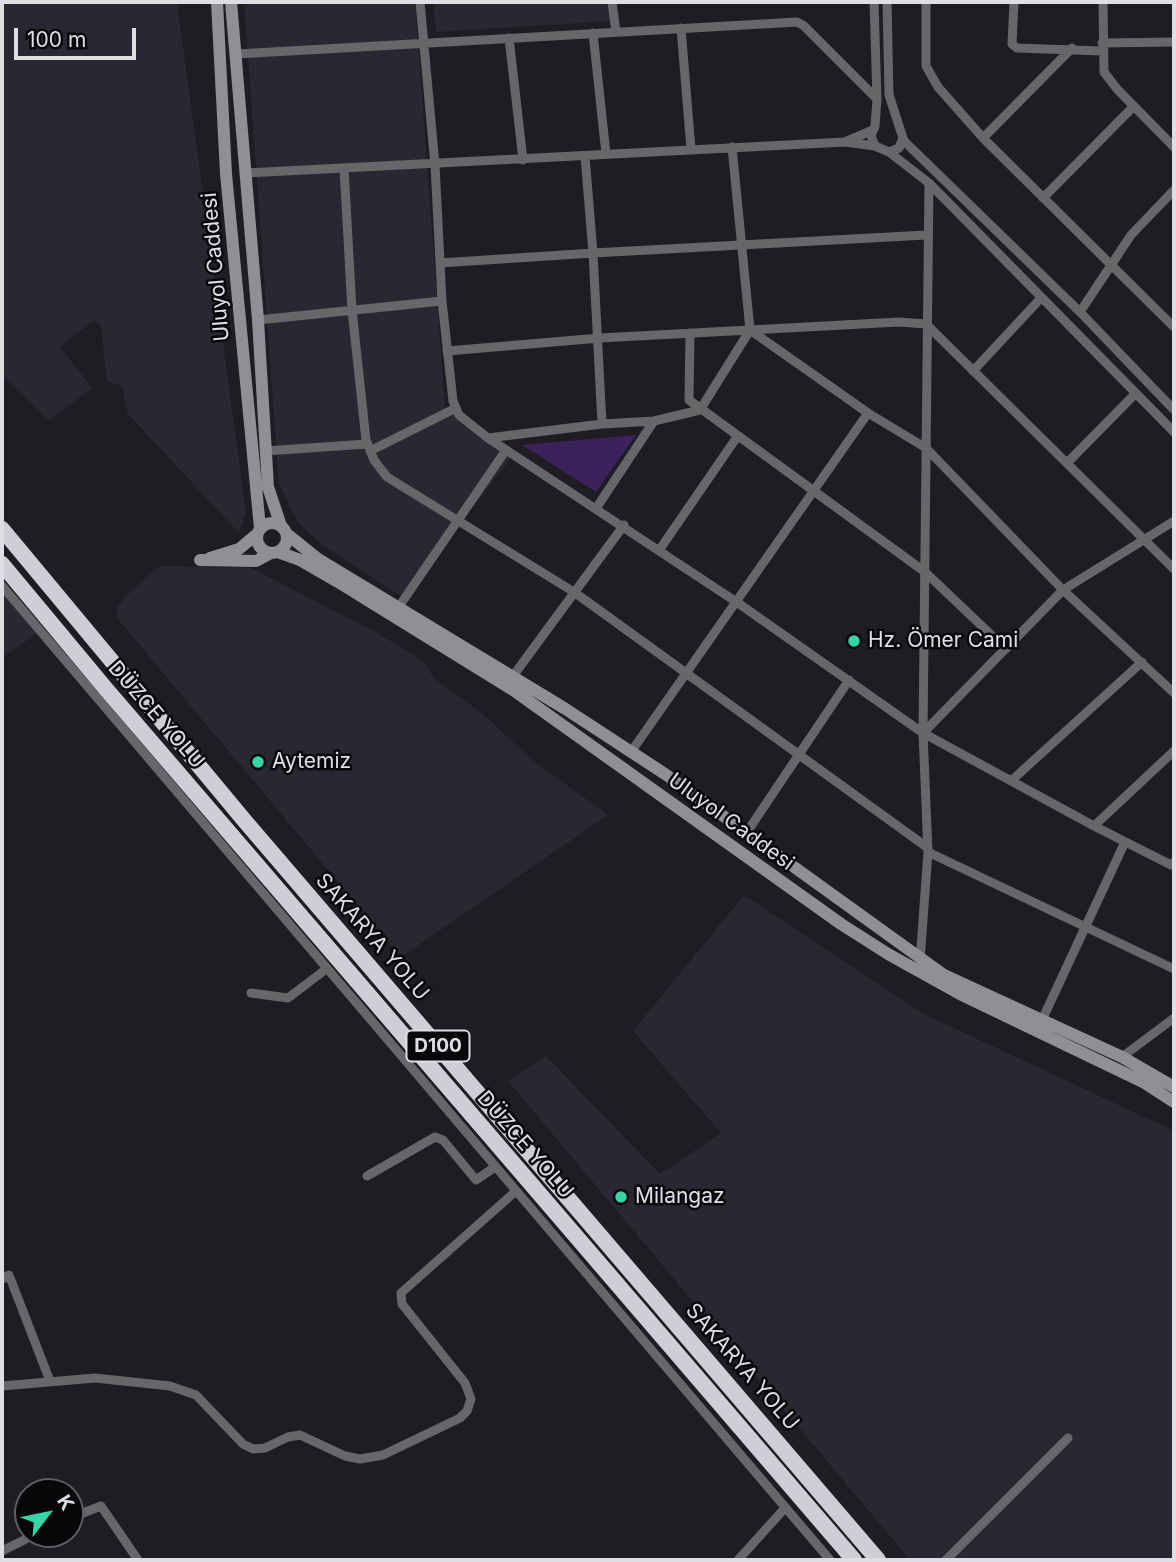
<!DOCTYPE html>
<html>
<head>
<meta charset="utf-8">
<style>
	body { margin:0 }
	#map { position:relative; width:1176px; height:1562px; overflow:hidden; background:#1f1c23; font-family:Inter,sans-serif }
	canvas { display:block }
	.frame { position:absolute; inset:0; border:4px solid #e0dee3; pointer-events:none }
	.north { position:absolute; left:14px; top:1478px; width:70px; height:70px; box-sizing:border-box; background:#08070a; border:2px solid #5e5d61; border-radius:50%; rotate:58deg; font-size:19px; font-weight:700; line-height:28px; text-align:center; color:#e0dee3 }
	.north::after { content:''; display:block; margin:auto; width:24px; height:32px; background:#37d4a6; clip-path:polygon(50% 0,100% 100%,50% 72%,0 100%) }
	.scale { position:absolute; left:14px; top:28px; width:122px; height:32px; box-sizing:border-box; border:4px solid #e0dee3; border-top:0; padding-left:9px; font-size:21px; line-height:24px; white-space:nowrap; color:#e0dee3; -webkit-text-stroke:5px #08070a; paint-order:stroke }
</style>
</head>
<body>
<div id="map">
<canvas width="1176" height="1562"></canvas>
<div class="frame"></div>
<div class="north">K</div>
<div class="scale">100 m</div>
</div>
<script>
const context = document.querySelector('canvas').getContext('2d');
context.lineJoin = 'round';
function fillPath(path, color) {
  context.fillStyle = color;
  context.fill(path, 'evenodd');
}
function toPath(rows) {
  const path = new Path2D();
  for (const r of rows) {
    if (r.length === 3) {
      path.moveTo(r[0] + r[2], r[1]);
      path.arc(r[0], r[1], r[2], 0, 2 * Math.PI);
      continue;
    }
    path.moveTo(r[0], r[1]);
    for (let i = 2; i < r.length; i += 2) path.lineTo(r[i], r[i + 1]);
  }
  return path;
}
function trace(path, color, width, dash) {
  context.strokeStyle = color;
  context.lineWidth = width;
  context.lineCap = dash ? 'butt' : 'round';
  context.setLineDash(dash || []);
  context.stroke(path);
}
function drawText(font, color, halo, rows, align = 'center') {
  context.font = font + ' Inter,sans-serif';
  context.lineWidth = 5;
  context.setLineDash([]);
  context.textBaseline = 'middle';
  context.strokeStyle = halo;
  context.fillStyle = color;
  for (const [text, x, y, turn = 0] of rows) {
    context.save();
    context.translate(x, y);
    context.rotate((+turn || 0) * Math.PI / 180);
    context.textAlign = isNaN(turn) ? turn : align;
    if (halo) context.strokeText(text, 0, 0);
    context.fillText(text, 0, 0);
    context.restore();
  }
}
const built = toPath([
	[2,2,177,2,246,513,239,533,128,414,122,386,107,381,101,326,94,320,60,347,92,388,49,421,2,375],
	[244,2,415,2,445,408,511,458,402,597,321,544,297,521,279,484],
	[433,2,611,2,612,21,436,32],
	[160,566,251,568,372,630,422,660,434,678,483,714,531,759,608,815,401,957,117,618,117,607,125,597],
	[2,578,44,628,2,658],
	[744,895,922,1013,1174,1131,1174,1560,910,1560,508,1081,546,1056,660,1174,721,1133,633,1031]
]);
const green = toPath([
	[636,435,596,492,522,445]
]);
const street = toPath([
	[420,2,435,165,442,301,453,401,459,415,488,438,738,603,923,733,1094,826,1171,865,1174,862],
	[612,2,616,32],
	[874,2,877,99,875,126,871,136,875,146],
	[887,2,889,95,903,138,899,148,889,152],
	[926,2,926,66,938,87,983,138,1174,327],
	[1014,2,1012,44,1017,48,1102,51],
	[1103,2,1104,72,1117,89,1174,147],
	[681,28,691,149],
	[593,33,606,154],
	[509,38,523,160],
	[1102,43,1174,42],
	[237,54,797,22,803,25,877,99],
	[983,138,1072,48],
	[903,140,1080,312,1174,410],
	[847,141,873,130],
	[585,156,593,253,926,235],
	[344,168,352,310,366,440,374,460,387,477,574,592,928,848],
	[246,173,845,142,875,146,889,152,929,183,1174,432],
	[1043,198,1134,106],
	[440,263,593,253,602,424,488,438],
	[1080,312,1131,235,1174,190],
	[258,320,442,301],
	[750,330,868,413,926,448,1063,590,1174,693],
	[690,333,689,400,925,572,1006,649],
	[447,351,600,338,899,322,926,324,1174,569],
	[973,371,1041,298],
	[602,424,654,421,700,410,750,330,732,147],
	[265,451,367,444],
	[370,451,456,408],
	[1068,462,1136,393],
	[597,507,654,421],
	[660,549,737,437],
	[2,586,830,1560],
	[398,608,506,450],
	[513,676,624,525],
	[923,733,1063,590,1174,521],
	[631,752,868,413],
	[1011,781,1142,662],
	[1094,826,1174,751],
	[747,832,849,680],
	[928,852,1174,969],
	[920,961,928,852,923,733,929,183],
	[251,993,288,998,325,970],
	[1042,1020,1125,842],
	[1122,1057,1174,1018],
	[367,1176,435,1137,443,1140,476,1180,495,1167],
	[2,1279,9,1275,50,1381],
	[2,1386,95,1378,170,1386,196,1395,243,1444,253,1449,265,1448,288,1437,300,1435,345,1456,360,1459,383,1455,460,1418,467,1411,471,1399,465,1383,402,1304,401,1293,516,1191],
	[70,1518,101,1506,138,1560],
	[2,1551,36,1534],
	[738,1560,785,1508],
	[946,1560,1068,1438]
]);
const secondary = toPath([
	[217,2,226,174,260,528],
	[231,2,258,320,268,487,281,526],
	[272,538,15],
	[287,534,318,559,564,708,665,774,944,975,1122,1057,1174,1087],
	[278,552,300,560,338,582,516,692,841,924,888,954,960,994,1143,1082,1174,1102],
	[210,558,239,549,257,534],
	[200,560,256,561,271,553]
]);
const highway = toPath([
	[2,529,244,820,878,1560],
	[2,564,106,689,854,1560]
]);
const markers = [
	[854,641,7,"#37d4a6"],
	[258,762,7,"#37d4a6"],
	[621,1197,7,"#37d4a6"]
];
const shields = [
	[438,1046,63]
];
const shieldNames = [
	["D100",438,1046]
];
const streetNames = [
	["Uluyol Caddesi",216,267,-95],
	["DÜZCE YOLU",156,715,49],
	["Uluyol Caddesi",731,822,36],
	["SAKARYA YOLU",372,937,49],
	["DÜZCE YOLU",525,1145,49],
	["SAKARYA YOLU",742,1367,49]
];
const poiNames = [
	["Hz. Ömer Cami",868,641],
	["Aytemiz",272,762],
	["Milangaz",635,1197]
];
fillPath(built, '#2b2732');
fillPath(green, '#3b225a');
trace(street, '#676669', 9);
trace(secondary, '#918f95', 12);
trace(highway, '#d0cdd6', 16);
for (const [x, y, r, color] of markers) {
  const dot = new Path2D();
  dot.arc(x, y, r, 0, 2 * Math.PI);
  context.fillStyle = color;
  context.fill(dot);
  trace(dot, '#08070a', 2.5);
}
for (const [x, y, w] of shields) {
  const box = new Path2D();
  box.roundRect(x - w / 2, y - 15.5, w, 31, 5);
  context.fillStyle = '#08070a';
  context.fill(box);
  trace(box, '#e0dee3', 2);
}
drawText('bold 19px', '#e0dee3', null, shieldNames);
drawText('21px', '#e0dee3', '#08070a', streetNames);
drawText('21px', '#e0dee3', '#08070a', poiNames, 'left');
</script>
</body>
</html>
